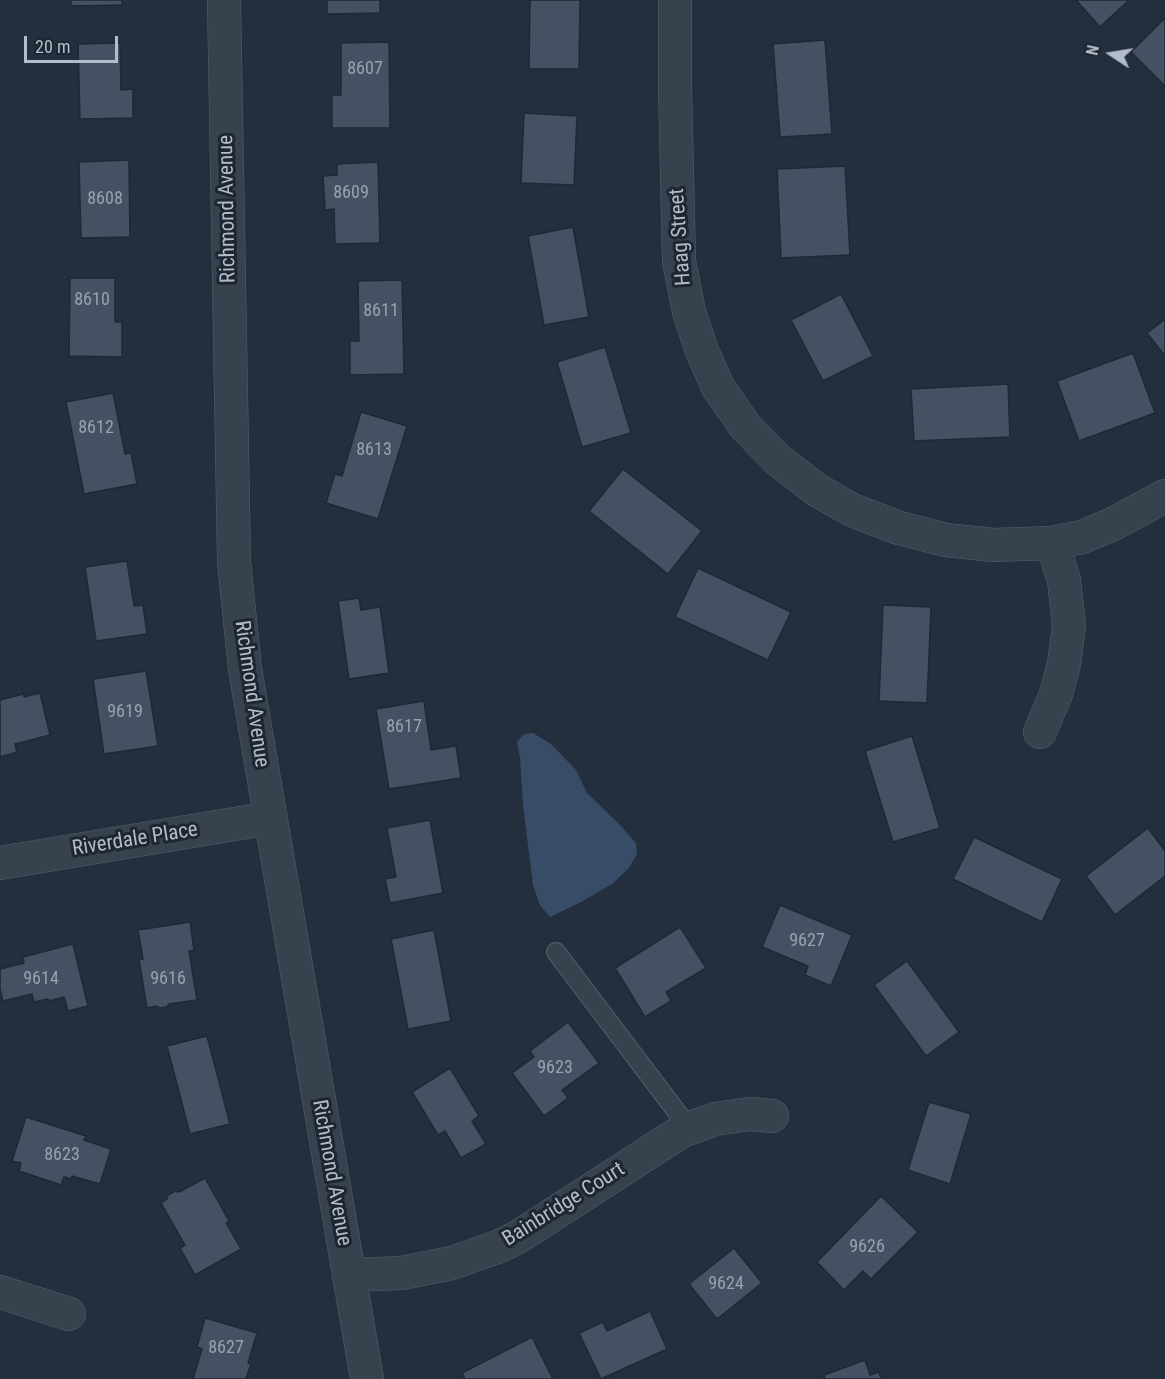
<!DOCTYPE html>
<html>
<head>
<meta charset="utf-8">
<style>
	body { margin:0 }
	#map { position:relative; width:1165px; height:1379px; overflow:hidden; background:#242f3e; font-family:"Roboto Condensed",sans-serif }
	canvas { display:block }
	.north { position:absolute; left:1081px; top:24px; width:60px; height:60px; -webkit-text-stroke:4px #1d2633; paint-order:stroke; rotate:282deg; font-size:16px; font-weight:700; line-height:24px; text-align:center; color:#b4bcc9 }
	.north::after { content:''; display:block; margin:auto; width:21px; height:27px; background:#b4bcc9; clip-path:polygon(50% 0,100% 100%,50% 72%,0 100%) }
	.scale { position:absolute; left:24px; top:36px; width:94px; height:27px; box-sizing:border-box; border:3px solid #b4bcc9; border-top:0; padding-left:8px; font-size:18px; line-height:21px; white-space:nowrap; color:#b4bcc9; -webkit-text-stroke:4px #1d2633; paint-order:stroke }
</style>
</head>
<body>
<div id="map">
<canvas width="1165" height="1379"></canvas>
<div class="north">N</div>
<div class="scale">20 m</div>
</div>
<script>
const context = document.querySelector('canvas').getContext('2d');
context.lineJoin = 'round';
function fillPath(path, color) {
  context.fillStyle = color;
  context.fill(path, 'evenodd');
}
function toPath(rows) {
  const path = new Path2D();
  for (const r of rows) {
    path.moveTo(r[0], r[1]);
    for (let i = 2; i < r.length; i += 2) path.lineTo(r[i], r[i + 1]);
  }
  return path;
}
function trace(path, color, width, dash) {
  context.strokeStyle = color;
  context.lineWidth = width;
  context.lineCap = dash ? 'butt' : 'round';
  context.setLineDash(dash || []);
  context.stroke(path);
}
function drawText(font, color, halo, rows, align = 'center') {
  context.font = font + ' "Roboto Condensed",sans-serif';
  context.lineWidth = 6;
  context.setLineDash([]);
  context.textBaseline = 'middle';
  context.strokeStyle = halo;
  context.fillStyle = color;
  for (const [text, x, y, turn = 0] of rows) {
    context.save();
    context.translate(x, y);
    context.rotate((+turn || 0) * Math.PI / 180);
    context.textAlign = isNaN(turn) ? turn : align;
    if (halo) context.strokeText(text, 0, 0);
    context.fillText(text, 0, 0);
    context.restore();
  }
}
const water = toPath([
	[533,733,551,744,576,770,587,793,617,822,636,843,637,854,629,868,612,884,583,901,550,917,540,905,533,885,523,805,520,757,517,742,524,734]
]);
const building = toPath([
	[71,0,122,0,122,5,71,6,71,0],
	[327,0,380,0,380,13,327,14,327,0],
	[530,0,580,0,579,69,529,69,530,0],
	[1076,0,1129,0,1100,27,1076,0],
	[1164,19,1165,20,1165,86,1131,52,1164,19],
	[825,40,832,134,780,137,773,44,825,40],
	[389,42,390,128,332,128,332,95,341,95,341,43,389,42],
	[120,43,121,90,133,89,133,118,80,119,78,44,120,43],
	[524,113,577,116,574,185,521,183,524,113],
	[129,160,130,237,81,238,79,162,129,160],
	[378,162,380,243,335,244,334,209,325,210,323,176,337,175,337,164,378,162],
	[845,166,850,255,781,258,777,169,845,166],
	[573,227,589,317,544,325,528,236,573,227],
	[70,278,115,278,115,322,122,322,122,357,69,356,70,278],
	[402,280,404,374,350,375,350,341,359,341,358,281,402,280],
	[841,294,873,356,823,381,791,320,841,294],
	[1165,319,1165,356,1147,333,1165,319],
	[605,347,631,433,582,447,557,362,605,347],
	[1133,353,1155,413,1079,441,1057,381,1133,353],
	[1008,384,1010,437,914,441,911,389,1008,384],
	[113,393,125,454,131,453,137,484,84,494,66,402,113,393],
	[361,412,407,426,378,519,326,503,335,474,342,476,361,412],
	[623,469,702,531,668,574,589,511,623,469],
	[127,561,134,606,143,605,147,634,96,641,85,567,127,561],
	[698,568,791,612,768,660,675,617,698,568],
	[359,598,361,610,380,607,389,673,349,679,338,601,359,598],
	[883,605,931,607,927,703,879,701,883,605],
	[146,671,158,746,104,754,93,679,146,671],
	[40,693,50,735,15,744,17,752,0,757,0,700,23,694,24,697,40,693],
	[424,701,431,750,456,746,461,778,389,789,376,709,424,701],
	[912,736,940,828,893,842,865,751,912,736],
	[430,820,443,893,390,903,385,879,396,877,387,828,430,820],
	[1148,828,1165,851,1165,876,1115,915,1086,876,1148,828],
	[974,837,1062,879,1042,922,953,879,974,837],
	[780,905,852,935,831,986,805,975,808,966,762,947,780,905],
	[190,922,194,950,189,951,197,1000,169,1004,167,1007,160,1008,156,1006,147,1008,139,959,143,959,138,930,190,922],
	[680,927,706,968,666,992,671,1001,645,1017,615,968,680,927],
	[434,930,451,1021,408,1029,391,939,434,930],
	[73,944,88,1006,68,1011,64,997,49,1001,48,999,34,1002,32,994,3,1001,0,989,0,969,24,963,23,957,73,944],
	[907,961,959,1032,926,1056,874,985,907,961],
	[568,1022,599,1063,562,1090,568,1098,544,1116,512,1073,534,1057,530,1051,568,1022],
	[207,1036,230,1124,190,1134,167,1046,207,1036],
	[450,1068,479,1116,472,1121,486,1144,461,1158,445,1131,438,1135,412,1092,450,1068],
	[929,1102,971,1114,950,1184,908,1170,929,1102],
	[26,1117,86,1136,84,1140,111,1149,100,1184,72,1176,71,1179,64,1177,61,1185,19,1171,21,1163,12,1161,26,1117],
	[205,1178,229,1221,226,1223,241,1249,195,1275,180,1248,185,1245,161,1203,167,1199,168,1195,175,1191,179,1192,205,1178],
	[881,1196,918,1232,871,1279,863,1271,844,1290,817,1262,881,1196],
	[734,1248,762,1283,717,1319,689,1284,734,1248],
	[650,1311,667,1349,601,1379,579,1333,603,1322,607,1331,650,1311],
	[205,1318,257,1333,248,1363,251,1364,246,1379,193,1379,202,1349,197,1347,205,1318],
	[532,1337,553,1379,465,1379,462,1373,532,1337],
	[865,1360,870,1375,879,1372,881,1379,825,1379,824,1375,865,1360]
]);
const service = toPath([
	[556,952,689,1128]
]);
const minor = toPath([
	[675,0,675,87,679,261,689,312,702,351,718,387,745,426,778,460,817,490,852,510,899,528,946,540,993,545,1052,543,1082,537,1113,524,1165,496],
	[1040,732,1056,694,1064,664,1069,626,1064,580,1052,543],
	[0,863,271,818],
	[349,1275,402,1273,452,1263,500,1246,518,1237,682,1131,715,1119,750,1114,772,1116],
	[0,1292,69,1314]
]);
const tertiary = toPath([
	[224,0,234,562,245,669,367,1379]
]);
const numberNames = [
	["8607",365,69],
	["8609",351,193],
	["8608",105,199],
	["8610",92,300],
	["8611",381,311],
	["8612",96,428],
	["8613",374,450],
	["9619",125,712],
	["8617",404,727],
	["9627",807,941],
	["9614",41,979],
	["9616",168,979],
	["9623",555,1068],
	["8623",62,1155],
	["9626",867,1247],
	["9624",726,1284],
	["8627",226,1348]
];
const streetNames = [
	["Richmond Avenue",228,209,-91],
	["Haag Street",681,237,-94],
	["Richmond Avenue",251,694,82],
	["Riverdale Place",135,840,-9],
	["Richmond Avenue",331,1173,80],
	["Bainbridge Court",564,1205,-32]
];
fillPath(water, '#394c67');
fillPath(building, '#455162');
trace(building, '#1f2835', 1.5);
trace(service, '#565f6c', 20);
trace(minor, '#565f6c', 34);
trace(tertiary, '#565f6c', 34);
trace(service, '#38414e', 18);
trace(minor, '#38414e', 33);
trace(tertiary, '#38414e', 33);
drawText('18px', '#98a1af', null, numberNames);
drawText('21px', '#b4bcc9', '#1d2633', streetNames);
</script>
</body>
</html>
